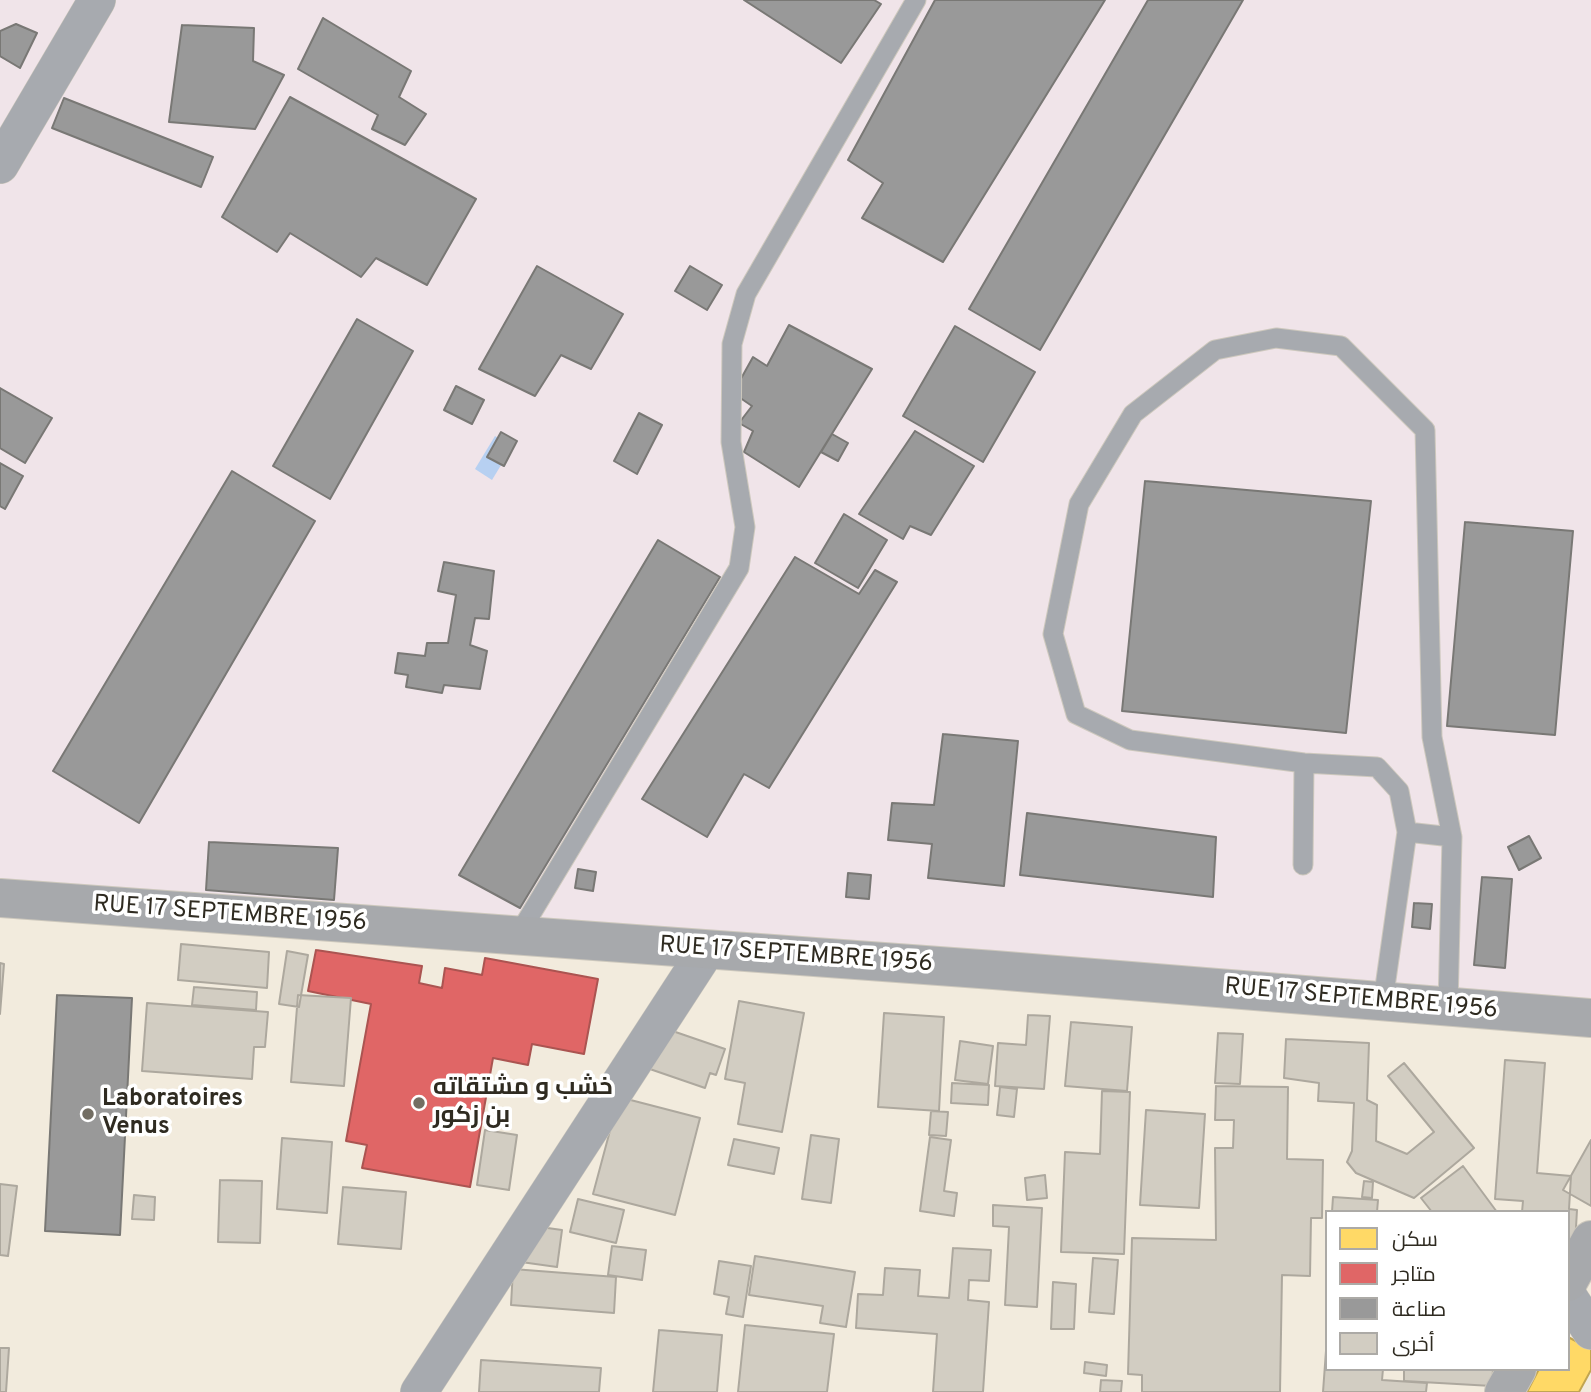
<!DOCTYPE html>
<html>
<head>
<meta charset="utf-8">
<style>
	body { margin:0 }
	#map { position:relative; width:1591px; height:1392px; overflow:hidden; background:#f2ebdd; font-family:Overpass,Cairo,sans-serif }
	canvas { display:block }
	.legend { position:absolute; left:1325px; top:1210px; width:245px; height:161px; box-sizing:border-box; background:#fff; border:2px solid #acaaa6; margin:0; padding:9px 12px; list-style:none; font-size:21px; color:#2f2b21 }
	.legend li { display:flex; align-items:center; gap:14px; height:35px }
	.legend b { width:35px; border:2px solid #acaaa6 }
</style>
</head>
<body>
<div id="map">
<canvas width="1591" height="1392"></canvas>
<ul class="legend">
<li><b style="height:19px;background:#ffd966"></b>سكن</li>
<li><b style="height:19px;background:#e06666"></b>متاجر</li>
<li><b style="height:19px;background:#999"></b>صناعة</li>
<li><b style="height:19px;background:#d2cdc2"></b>أخرى</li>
</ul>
</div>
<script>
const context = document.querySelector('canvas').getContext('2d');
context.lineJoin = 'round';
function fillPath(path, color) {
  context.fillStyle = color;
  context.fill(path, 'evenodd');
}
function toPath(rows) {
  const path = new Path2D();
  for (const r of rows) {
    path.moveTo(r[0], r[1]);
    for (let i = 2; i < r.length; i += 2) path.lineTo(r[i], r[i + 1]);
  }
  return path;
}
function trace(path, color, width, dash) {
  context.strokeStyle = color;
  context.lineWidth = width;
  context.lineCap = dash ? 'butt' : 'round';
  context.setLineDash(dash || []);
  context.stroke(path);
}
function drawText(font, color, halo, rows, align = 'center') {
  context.font = font + ' Overpass,Cairo,sans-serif';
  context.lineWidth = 7;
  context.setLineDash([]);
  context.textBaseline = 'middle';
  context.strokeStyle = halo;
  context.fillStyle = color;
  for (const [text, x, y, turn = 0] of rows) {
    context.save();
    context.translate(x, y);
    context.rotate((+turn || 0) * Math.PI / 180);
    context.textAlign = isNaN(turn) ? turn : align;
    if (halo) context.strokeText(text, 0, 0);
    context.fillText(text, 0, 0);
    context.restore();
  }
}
const industrial = toPath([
	[0,0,1591,0,1591,1007,681,928,0,881]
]);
const water = toPath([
	[495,436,512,447,492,480,475,469]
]);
const homes = toPath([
	[1568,1337,1591,1349,1591,1370,1579,1392,1527,1392,1539,1369,1568,1369,1568,1337]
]);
const shops = toPath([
	[316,950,422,966,419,983,442,988,445,968,482,975,485,958,598,979,584,1054,532,1044,528,1065,493,1058,470,1187,362,1168,367,1145,346,1141,371,1004,308,991,316,950]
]);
const industry = toPath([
	[744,0,874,0,881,4,841,63,744,0],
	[935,0,1105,0,943,262,862,218,883,183,848,160,935,0],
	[1148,0,1243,0,1040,350,969,309,1148,0],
	[323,18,411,71,399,97,426,114,405,145,372,129,378,115,298,69,323,18],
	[16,24,37,33,20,68,0,56,0,31,16,24],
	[182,25,254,28,253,61,284,75,255,129,169,122,182,25],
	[290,97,476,199,427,285,376,258,361,277,290,233,277,252,222,217,290,97],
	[64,98,213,157,201,187,52,128,64,98],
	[537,266,623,314,591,369,561,355,535,396,479,369,537,266],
	[690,266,722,285,707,310,675,291,690,266],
	[357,319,413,351,330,499,273,466,357,319],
	[789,325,872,369,799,487,744,452,753,431,739,423,752,406,733,393,753,357,767,366,789,325],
	[955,326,1035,372,983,462,903,416,955,326],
	[456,386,484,400,472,424,444,410,456,386],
	[0,388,52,418,25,463,0,448,0,388],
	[639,413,662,425,637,474,614,461,639,413],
	[915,431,974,466,931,535,910,526,903,539,859,514,915,431],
	[501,432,517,441,504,466,487,457,501,432],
	[832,434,848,443,838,461,821,452,832,434],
	[0,463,23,476,5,509,0,506,0,463],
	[232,471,315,521,139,823,53,771,232,471],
	[1145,481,1371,501,1346,733,1122,711,1145,481],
	[844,514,887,540,858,588,815,563,844,514],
	[1465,522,1573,531,1555,735,1447,726,1465,522],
	[658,540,720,577,520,908,459,875,658,540],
	[795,557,859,594,875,570,897,582,769,788,744,774,707,837,642,799,795,557],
	[444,562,494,571,489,619,475,618,470,645,487,651,480,689,444,685,442,693,406,687,408,675,395,673,398,653,425,656,427,643,448,643,456,595,438,591,444,562],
	[943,734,1018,741,1004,886,928,878,932,844,888,840,892,803,934,805,943,734],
	[1027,813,1216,837,1213,897,1020,875,1027,813],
	[1529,836,1541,858,1519,870,1508,847,1529,836],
	[209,842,338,848,334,900,206,890,209,842],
	[578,869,596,872,593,891,575,888,578,869],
	[848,873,871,875,869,899,846,897,848,873],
	[1482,877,1512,879,1505,968,1474,965,1482,877],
	[1414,903,1432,904,1430,929,1412,927,1414,903],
	[57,995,132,998,120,1235,45,1231,57,995]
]);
const building = toPath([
	[181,944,269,952,267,988,178,980,181,944],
	[287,951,308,955,299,1007,279,1004,287,951],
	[0,963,4,964,0,1014,0,963],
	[194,987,257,992,256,1010,192,1005,194,987],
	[298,995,351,998,344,1086,291,1082,298,995],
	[739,1001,804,1013,782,1132,738,1124,745,1083,725,1079,739,1001],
	[147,1003,268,1012,265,1047,254,1047,252,1079,142,1071,147,1003],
	[884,1013,944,1017,939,1111,878,1107,884,1013],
	[1028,1015,1050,1016,1044,1089,995,1086,998,1043,1026,1045,1028,1015],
	[1071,1022,1132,1027,1127,1091,1065,1086,1071,1022],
	[658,1026,725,1049,716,1075,710,1073,705,1088,644,1067,658,1026],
	[1218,1033,1243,1034,1240,1084,1215,1083,1218,1033],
	[1286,1039,1369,1043,1367,1100,1377,1105,1376,1141,1407,1154,1434,1132,1388,1076,1404,1063,1474,1148,1414,1198,1356,1173,1347,1162,1352,1151,1354,1103,1318,1101,1319,1083,1284,1078,1286,1039],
	[960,1041,993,1046,988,1084,955,1080,960,1041],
	[1505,1060,1545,1063,1537,1173,1571,1176,1569,1209,1577,1210,1575,1245,1568,1245,1568,1212,1522,1212,1523,1201,1495,1199,1505,1060],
	[952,1083,989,1085,988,1105,951,1103,952,1083],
	[1216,1086,1288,1087,1287,1159,1323,1160,1322,1218,1311,1218,1310,1276,1282,1275,1280,1392,1142,1392,1142,1375,1128,1374,1132,1238,1216,1240,1215,1148,1233,1148,1234,1120,1215,1120,1216,1086],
	[1000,1087,1017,1089,1014,1117,997,1115,1000,1087],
	[1102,1091,1130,1092,1124,1254,1061,1252,1065,1152,1100,1154,1102,1091],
	[619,1097,700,1118,675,1215,593,1194,619,1097],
	[1146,1110,1205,1114,1199,1208,1140,1205,1146,1110],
	[931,1111,948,1112,946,1136,929,1135,931,1111],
	[485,1130,517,1135,509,1190,477,1185,485,1130],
	[811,1135,839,1139,831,1203,802,1199,811,1135],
	[930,1137,951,1140,944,1191,957,1193,954,1216,920,1211,930,1137],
	[282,1138,332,1142,327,1213,277,1209,282,1138],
	[734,1139,779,1148,774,1174,728,1165,734,1139],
	[1591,1140,1591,1206,1563,1190,1591,1140],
	[1463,1166,1497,1212,1432,1212,1421,1198,1463,1166],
	[1045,1175,1047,1198,1027,1200,1025,1178,1045,1175],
	[220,1180,262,1181,260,1243,218,1242,220,1180],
	[1364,1181,1373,1182,1372,1198,1362,1197,1364,1181],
	[0,1184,17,1186,8,1256,0,1255,0,1184],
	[343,1187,406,1192,401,1249,338,1244,343,1187],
	[134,1195,155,1197,154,1220,132,1219,134,1195],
	[1333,1197,1378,1200,1377,1212,1332,1212,1333,1197],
	[578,1199,624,1210,616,1243,570,1232,578,1199],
	[993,1205,1042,1208,1037,1307,1005,1305,1009,1227,993,1226,993,1205],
	[526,1225,562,1230,557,1267,521,1262,526,1225],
	[612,1246,646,1250,642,1280,608,1275,612,1246],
	[953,1248,991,1250,989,1281,969,1280,968,1300,989,1302,983,1392,933,1392,937,1334,856,1328,858,1294,883,1295,885,1268,920,1270,918,1296,949,1298,953,1248],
	[755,1256,855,1272,846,1327,820,1323,823,1306,749,1295,755,1256],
	[1093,1258,1118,1260,1114,1314,1089,1312,1093,1258],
	[719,1261,751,1266,743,1317,726,1314,729,1297,714,1294,719,1261],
	[513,1269,616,1277,614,1313,511,1305,513,1269],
	[1053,1282,1076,1284,1074,1329,1051,1329,1053,1282],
	[745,1325,834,1334,827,1392,738,1392,745,1325],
	[659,1330,722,1335,717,1392,653,1392,659,1330],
	[1327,1337,1327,1369,1383,1369,1382,1380,1427,1383,1426,1392,1323,1392,1327,1337],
	[0,1348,9,1348,6,1392,0,1392,0,1348],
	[481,1360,601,1368,599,1392,479,1392,481,1360],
	[1085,1362,1107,1365,1106,1376,1084,1373,1085,1362],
	[1404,1369,1493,1369,1492,1386,1404,1381,1404,1369],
	[1101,1380,1122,1381,1121,1392,1100,1392,1101,1380]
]);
const lane = toPath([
	[1407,832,1452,837],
	[1303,865,1304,763],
	[517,937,739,568,745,527,731,442,732,344,746,294,916,0],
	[1383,1001,1407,832,1399,791,1377,767,1304,763,1130,740,1076,714,1053,634,1079,504,1133,414,1215,350,1276,338,1341,346,1425,430,1432,737,1452,837,1448,1007]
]);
const street = toPath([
	[0,165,97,0],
	[1568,1296,1591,1331],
	[419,1392,706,951]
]);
const secondary = toPath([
	[0,898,994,970,1591,1018],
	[1568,1282,1591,1240],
	[1504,1392,1517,1369]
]);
const markers = [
	[419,1103,7,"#736e63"],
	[88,1114,7,"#736e63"]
];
const streetNames = [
	["RUE 17 SEPTEMBRE 1956",230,915,4],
	["RUE 17 SEPTEMBRE 1956",796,956,4],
	["RUE 17 SEPTEMBRE 1956",1361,1000,5]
];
const poiNames = [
	["خشب و مشتقاته",433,1089],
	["بن زكور",433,1117],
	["Laboratoires",102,1100],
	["Venus",102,1128]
];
fillPath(industrial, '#f0e4e9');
fillPath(water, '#b7d0f1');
fillPath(homes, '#ffd966');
trace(homes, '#c1a551', 2);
fillPath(shops, '#e06666');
trace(shops, '#ab5451', 2);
fillPath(industry, '#999');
trace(industry, '#797875', 2);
fillPath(building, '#d2cdc2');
trace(building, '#ada89e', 2);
trace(lane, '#cdc8bd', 21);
trace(street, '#cdc8bd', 38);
trace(secondary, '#cdc8bd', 40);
trace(lane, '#a7aaaf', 19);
trace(street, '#a7aaaf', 37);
trace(secondary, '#a7a9ac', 38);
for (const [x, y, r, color] of markers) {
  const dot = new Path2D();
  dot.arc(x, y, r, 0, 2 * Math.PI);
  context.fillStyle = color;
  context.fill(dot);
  trace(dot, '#fff', 2.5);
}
drawText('24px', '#2f2b21', '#fff', streetNames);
drawText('bold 24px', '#2f2b21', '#fff', poiNames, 'left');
</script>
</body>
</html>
